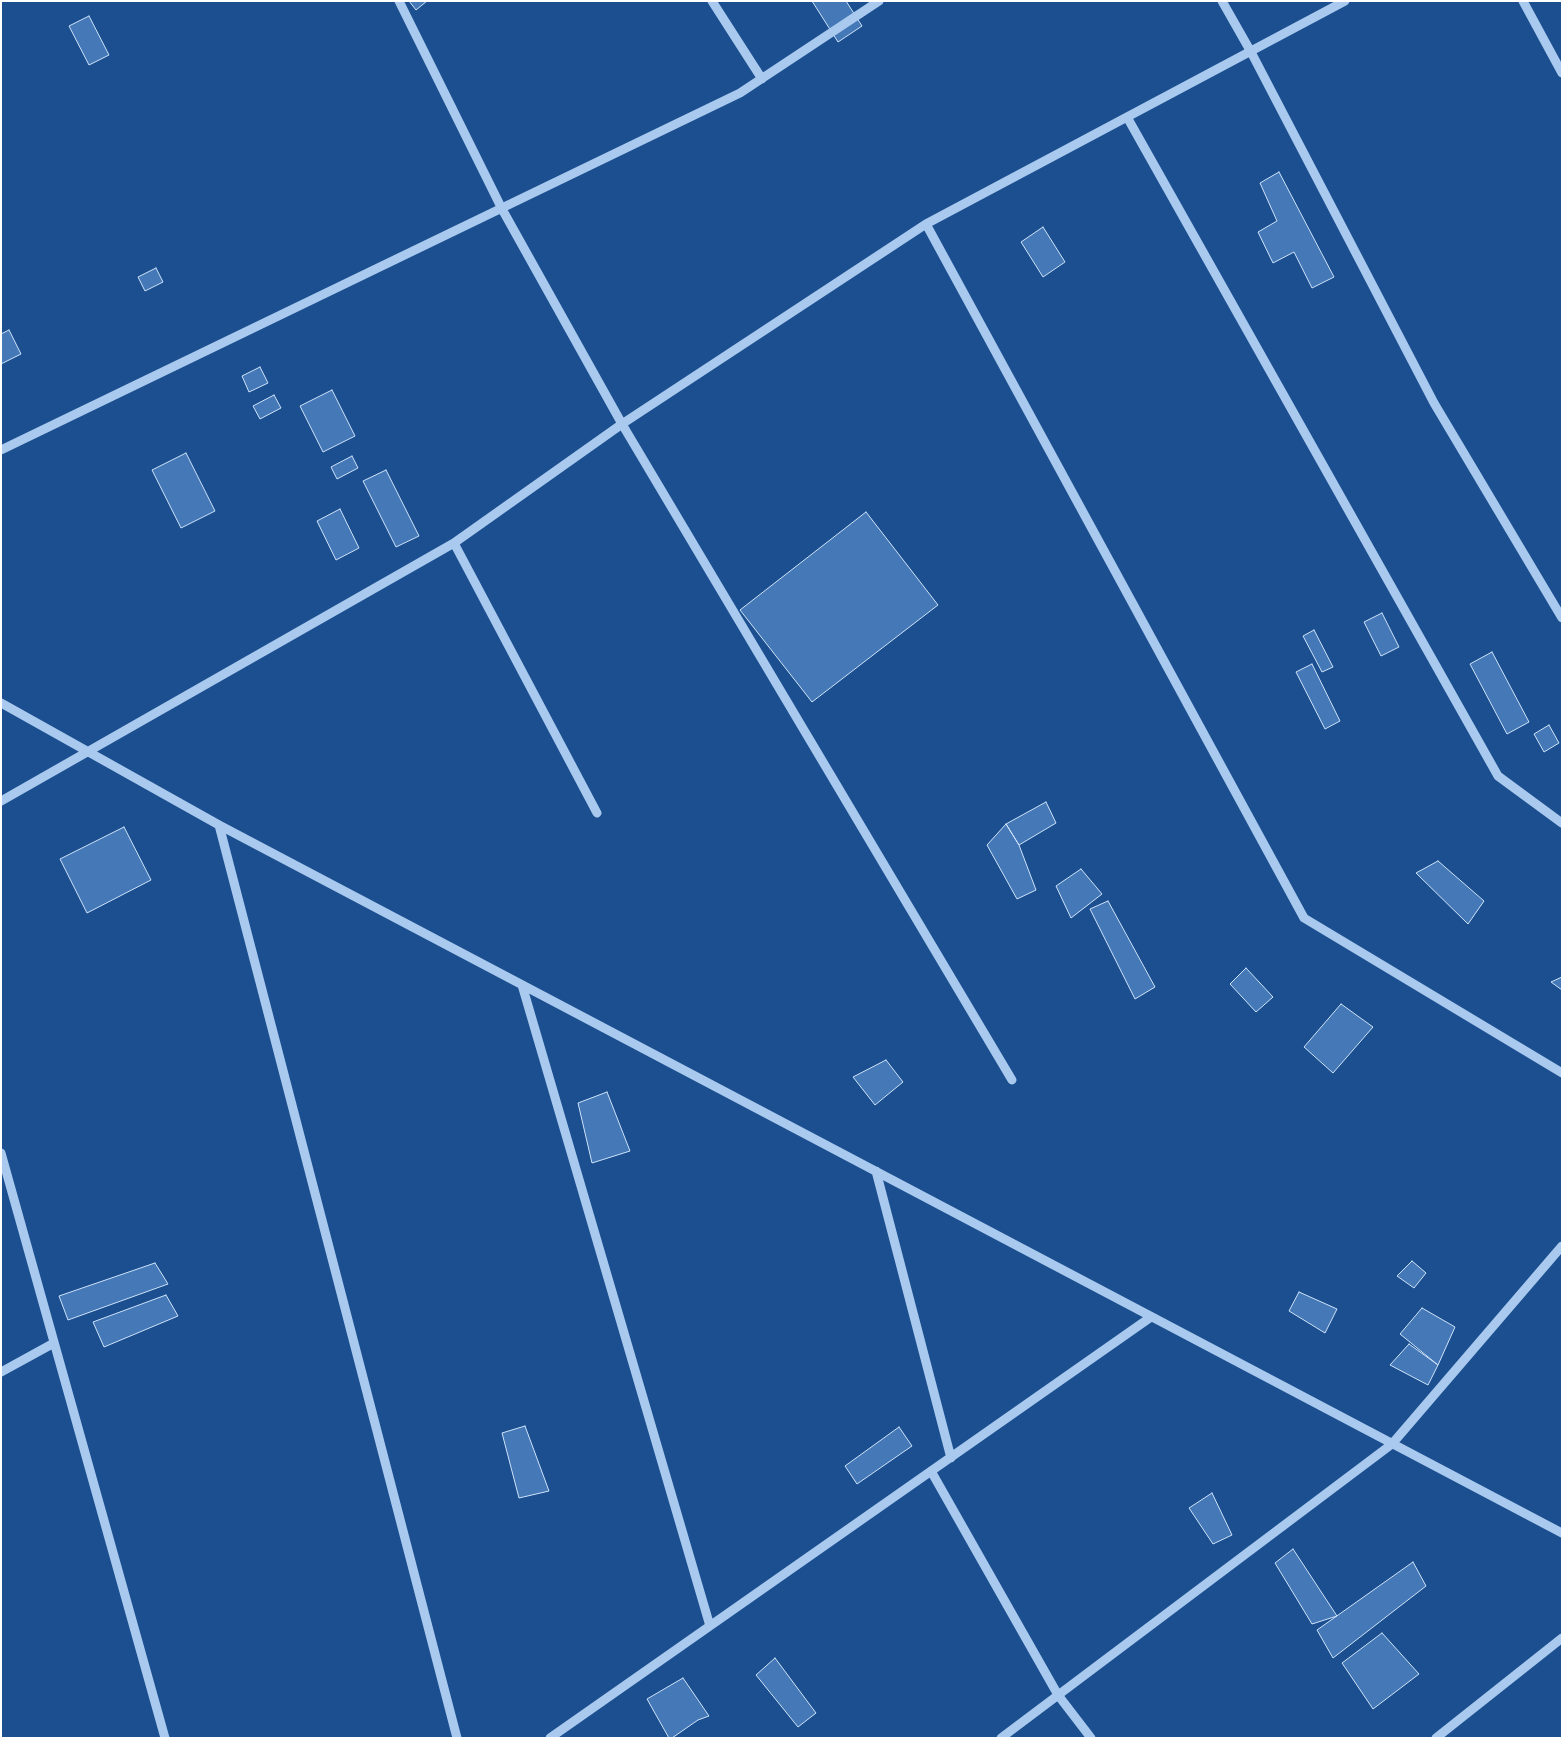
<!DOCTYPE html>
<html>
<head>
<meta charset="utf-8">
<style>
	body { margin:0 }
	#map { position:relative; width:1563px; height:1739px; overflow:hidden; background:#1b4f8f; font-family:"Sofia Sans Condensed",sans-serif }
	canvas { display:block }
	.frame { position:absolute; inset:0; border:2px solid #fff; pointer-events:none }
</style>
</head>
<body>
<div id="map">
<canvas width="1563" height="1739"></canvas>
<div class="frame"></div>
</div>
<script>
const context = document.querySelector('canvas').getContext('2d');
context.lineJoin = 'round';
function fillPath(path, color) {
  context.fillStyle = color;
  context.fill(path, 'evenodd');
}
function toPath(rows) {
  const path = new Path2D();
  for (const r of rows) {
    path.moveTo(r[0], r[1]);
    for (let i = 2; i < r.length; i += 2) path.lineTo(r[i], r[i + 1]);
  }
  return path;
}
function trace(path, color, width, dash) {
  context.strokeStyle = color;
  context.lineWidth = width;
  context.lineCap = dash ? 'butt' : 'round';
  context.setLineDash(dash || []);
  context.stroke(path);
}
const building = toPath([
	[409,1,427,1,416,10,409,1],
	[812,1,846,1,862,26,838,42,812,1],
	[89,16,109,55,89,65,69,26,89,16],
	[1279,172,1334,277,1312,288,1294,252,1273,263,1258,232,1277,221,1260,183,1279,172],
	[1043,227,1065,262,1043,277,1021,242,1043,227],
	[156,268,163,282,145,291,138,277,156,268],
	[9,330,21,354,1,364,1,334,9,330],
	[260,367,268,383,249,392,242,376,260,367],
	[332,390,355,436,323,452,300,406,332,390],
	[274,395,281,408,260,419,253,406,274,395],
	[186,453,215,511,181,528,152,470,186,453],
	[352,456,358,468,337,479,331,467,352,456],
	[386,470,419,536,396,547,363,481,386,470],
	[340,509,359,548,336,560,317,521,340,509],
	[866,512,938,605,812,702,740,610,866,512],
	[1382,613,1399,647,1381,656,1364,622,1382,613],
	[1314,630,1333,667,1322,672,1303,636,1314,630],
	[1492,652,1529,722,1507,734,1470,664,1492,652],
	[1312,664,1340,721,1325,729,1296,672,1312,664],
	[1549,725,1559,743,1544,752,1534,734,1549,725],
	[1046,802,1056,823,1019,845,1006,824,1046,802],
	[1006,824,1019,845,1036,890,1017,899,987,845,1006,824],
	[124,827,151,880,87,913,60,859,124,827],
	[1438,861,1484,901,1468,924,1416,873,1438,861],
	[1081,869,1102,894,1071,918,1056,886,1081,869],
	[1108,901,1155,987,1135,999,1090,909,1108,901],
	[1246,968,1273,997,1256,1012,1230,984,1246,968],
	[1562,977,1562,990,1551,982,1562,977],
	[1341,1004,1373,1027,1333,1073,1304,1047,1341,1004],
	[886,1060,903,1082,875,1105,853,1077,886,1060],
	[607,1092,630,1151,592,1163,578,1103,607,1092],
	[1412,1261,1426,1273,1414,1288,1397,1276,1412,1261],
	[155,1263,168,1284,68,1320,59,1296,155,1263],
	[1299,1292,1337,1309,1325,1333,1289,1311,1299,1292],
	[166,1295,178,1316,104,1347,93,1322,166,1295],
	[1422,1308,1455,1327,1438,1365,1400,1334,1422,1308],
	[1409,1344,1438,1365,1428,1385,1390,1365,1409,1344],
	[525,1426,549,1491,519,1498,502,1433,525,1426],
	[899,1427,912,1446,857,1484,845,1466,899,1427],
	[1212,1493,1232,1535,1213,1544,1189,1508,1212,1493],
	[1293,1549,1337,1616,1312,1624,1275,1563,1293,1549],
	[1413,1562,1426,1586,1333,1658,1317,1630,1413,1562],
	[1382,1633,1419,1674,1373,1709,1342,1663,1382,1633],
	[775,1658,816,1713,798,1727,756,1675,775,1658],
	[683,1678,709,1716,698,1720,672,1738,669,1738,647,1699,683,1678]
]);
const minor = toPath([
	[399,1,502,209,622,424,1012,1080],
	[712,1,762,79],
	[1222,1,1251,52,1434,403,1562,618],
	[1523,1,1562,73],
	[1127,117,1498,776,1562,823],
	[926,224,1304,918,1562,1073],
	[1,450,740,93,879,1],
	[454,543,597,813],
	[1,703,219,825,1562,1533],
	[1,801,454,543,622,424,926,224,1345,1],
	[219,825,457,1738],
	[522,985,710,1626],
	[1,1153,165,1738],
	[876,1171,951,1458],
	[1,1372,54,1343],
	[931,1471,1058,1695,1091,1738],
	[550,1738,1151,1317],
	[1001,1738,1392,1444,1562,1246],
	[1436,1738,1562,1638]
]);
fillPath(building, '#4478b7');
trace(building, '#cfe3fa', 1);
trace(minor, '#a9c9ee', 9);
</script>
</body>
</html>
